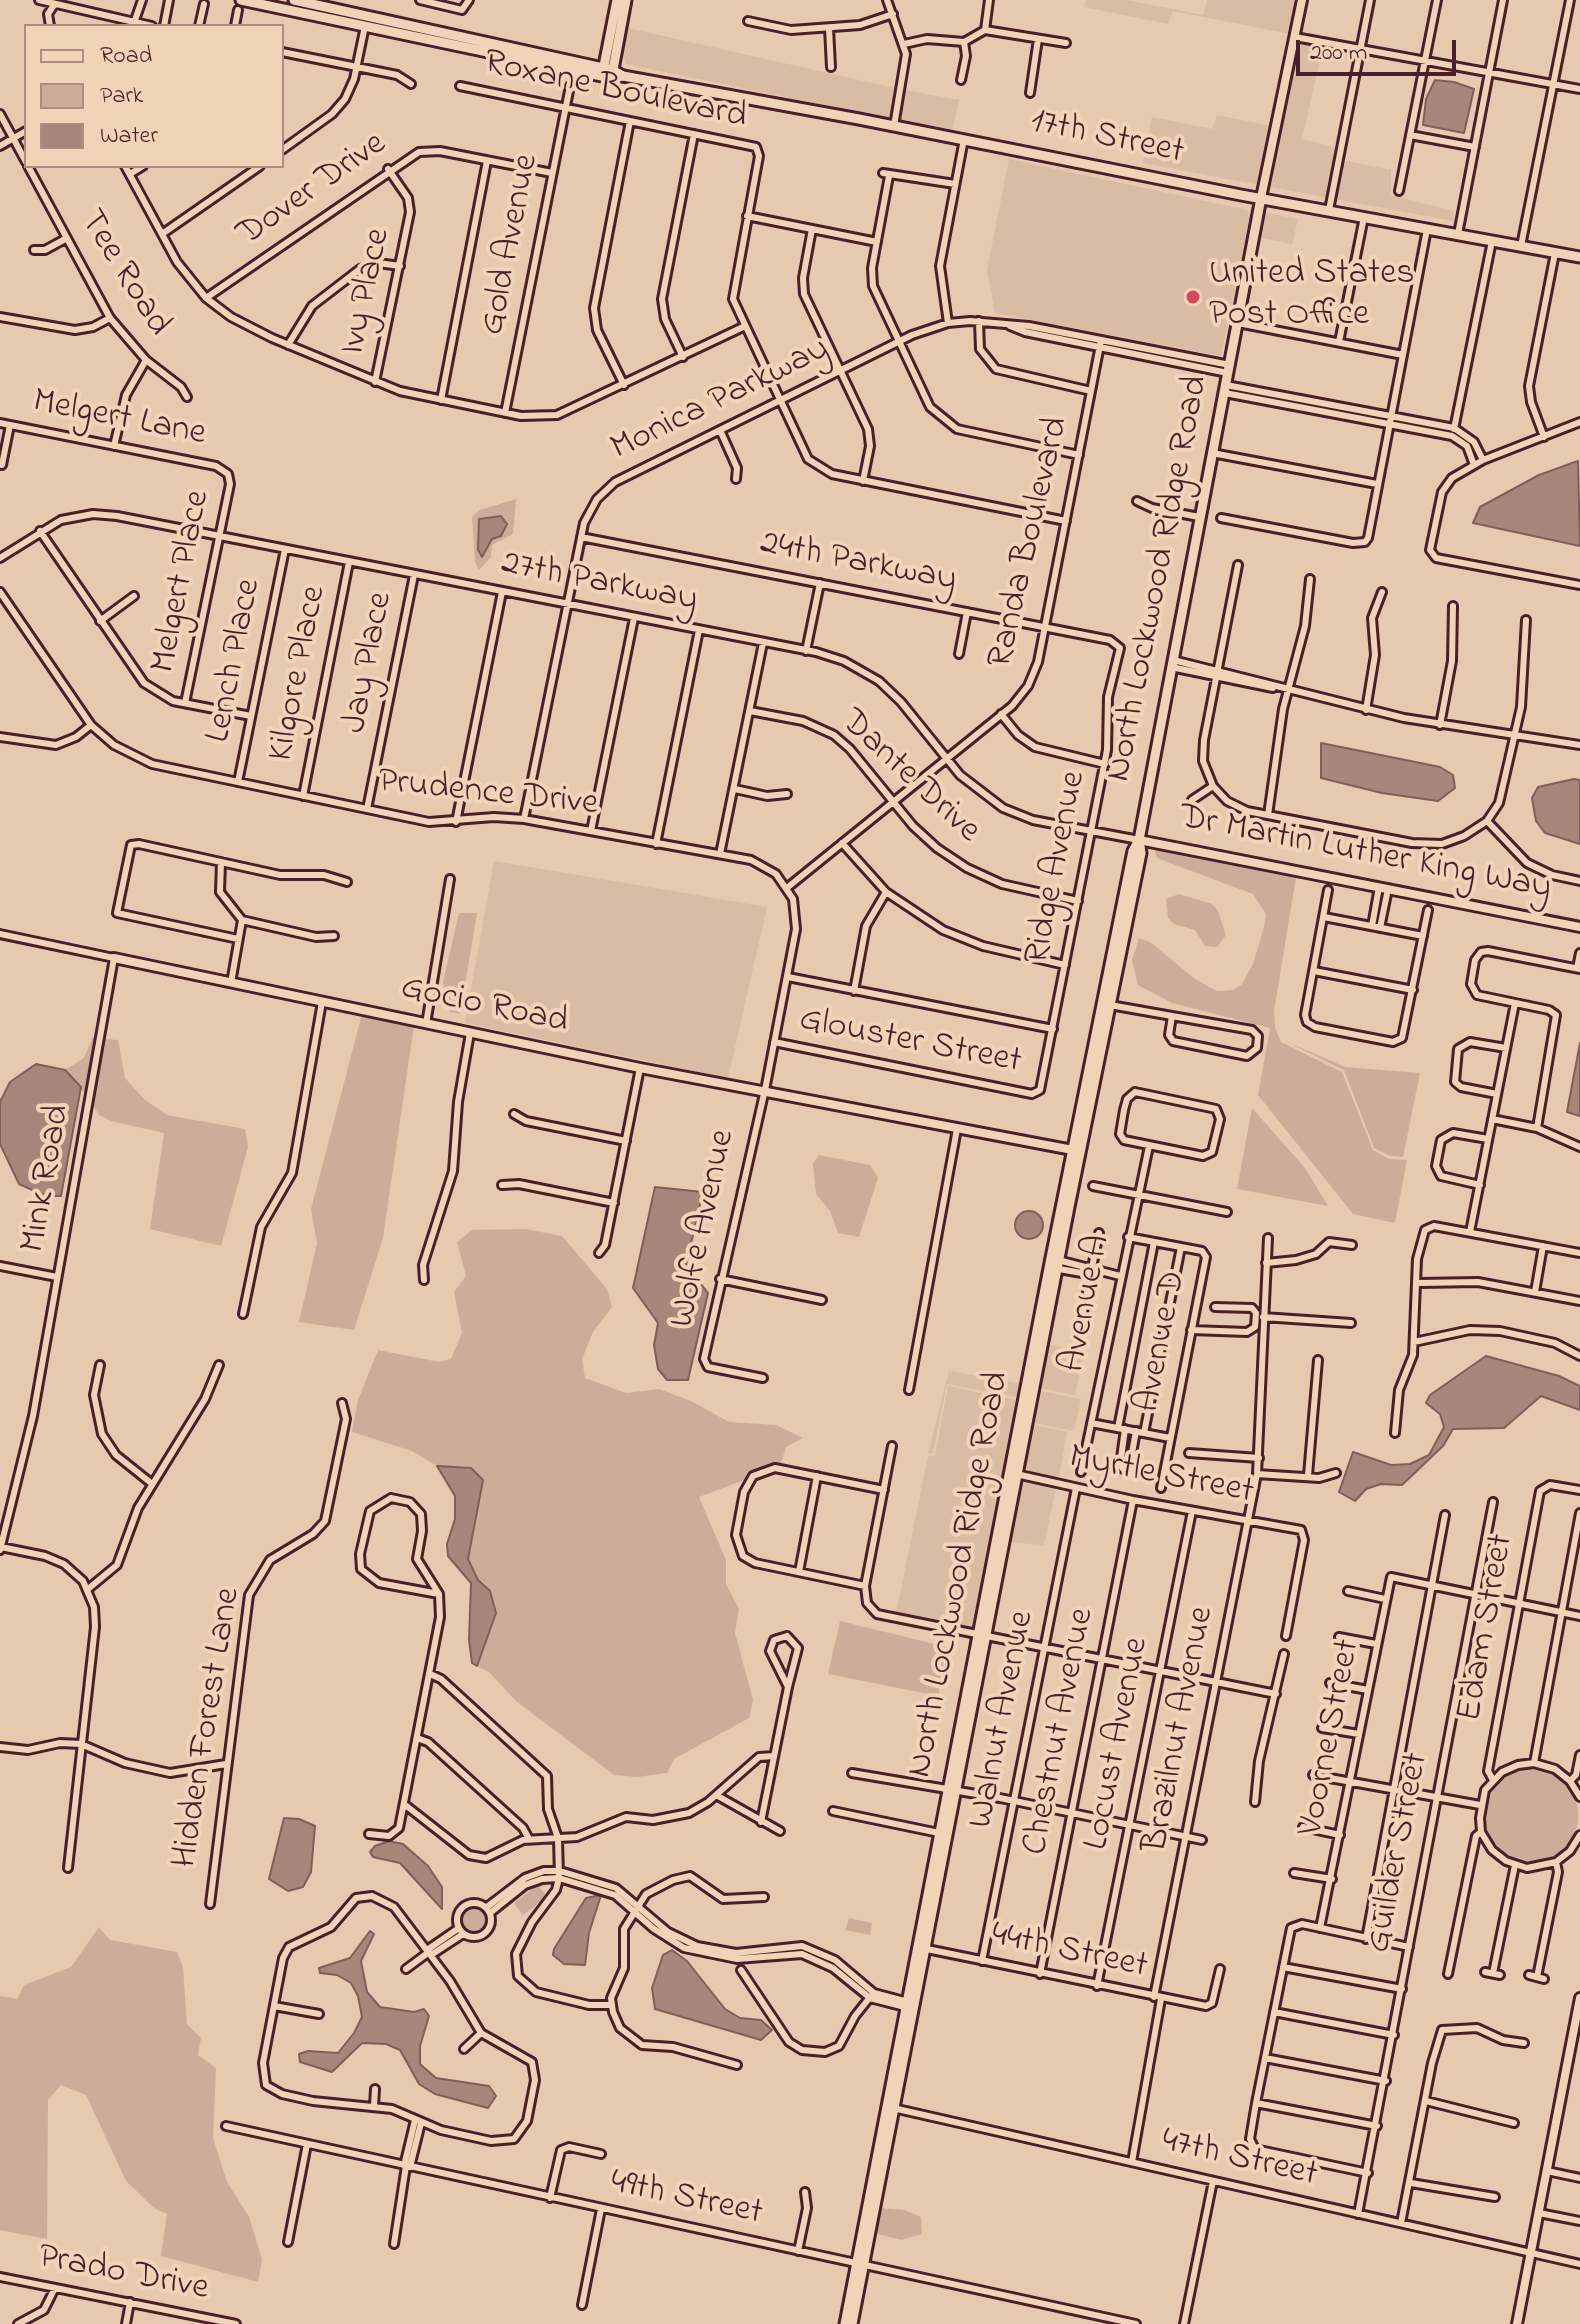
<!DOCTYPE html>
<html>
<head>
<meta charset="utf-8">
<style>
	body { margin:0 }
	#map { position:relative; width:1580px; height:2324px; overflow:hidden; background:#e7c9af; font-family:"Indie Flower",sans-serif }
	canvas { display:block }
	.legend { position:absolute; left:24px; top:24px; width:260px; height:144px; box-sizing:border-box; background:#f1d4b7; border:2px solid #ae8c7f; margin:0; padding:10px 14px; list-style:none; font-size:24px; color:#4a1f2b }
	.legend li { display:flex; align-items:center; gap:16px; height:40px }
	.legend b { width:40px; border:2px solid #ae8c7f }
	.scale { position:absolute; left:1296px; top:40px; width:160px; height:36px; box-sizing:border-box; border:4px solid #4a1f2b; border-top:0; padding-left:10px; font-size:24px; line-height:28px; white-space:nowrap; color:#4a1f2b; -webkit-text-stroke:6px #f1d4b7; paint-order:stroke }
</style>
</head>
<body>
<div id="map">
<canvas width="1580" height="2324"></canvas>
<ul class="legend">
<li><b style="height:10px;background:#f1d4b7"></b>Road</li>
<li><b style="height:22px;background:#cdad99"></b>Park</li>
<li><b style="height:22px;background:#a9867a"></b>Water</li>
</ul>
<div class="scale">200 m</div>
</div>
<script>
const context = document.querySelector('canvas').getContext('2d');
context.lineJoin = 'round';
function fillPath(path, color) {
  context.fillStyle = color;
  context.fill(path, 'evenodd');
}
function toPath(rows) {
  const path = new Path2D();
  for (const r of rows) {
    if (r.length === 3) {
      path.moveTo(r[0] + r[2], r[1]);
      path.arc(r[0], r[1], r[2], 0, 2 * Math.PI);
      continue;
    }
    path.moveTo(r[0], r[1]);
    for (let i = 2; i < r.length; i += 2) path.lineTo(r[i], r[i + 1]);
  }
  return path;
}
function trace(path, color, width, dash) {
  context.strokeStyle = color;
  context.lineWidth = width;
  context.lineCap = dash ? 'butt' : 'round';
  context.setLineDash(dash || []);
  context.stroke(path);
}
function drawText(font, color, halo, rows, align = 'center') {
  context.font = font + ' "Indie Flower",sans-serif';
  context.lineWidth = 8;
  context.setLineDash([]);
  context.textBaseline = 'middle';
  context.strokeStyle = halo;
  context.fillStyle = color;
  for (const [text, x, y, turn = 0] of rows) {
    context.save();
    context.translate(x, y);
    context.rotate((+turn || 0) * Math.PI / 180);
    context.textAlign = isNaN(turn) ? turn : align;
    if (halo) context.strokeText(text, 0, 0);
    context.fillText(text, 0, 0);
    context.restore();
  }
}
const built = toPath([
	[1086,0,1126,0,1203,15,1207,0,1300,0,1260,185,1143,163,1152,117,1212,129,1217,115,1271,126,1290,34,1173,11,1168,24,1084,7],
	[628,28,899,89,893,119,625,64,623,51],
	[1297,40,1323,45,1302,139,1338,148,1329,198,1266,186],
	[904,90,959,100,953,129,898,120],
	[1009,159,1247,210,1250,215,1221,356,995,313,987,270],
	[1342,160,1391,170,1391,195,1453,211,1454,221,1334,199],
	[1250,209,1257,211,1227,362,1222,361,1252,215],
	[1262,212,1298,219,1292,244,1261,238,1243,321],
	[494,861,767,907,728,1078,465,1023],
	[1046,1344,1084,1352,1075,1395,1039,1388,1032,1420,1033,1425,1067,1432,1058,1482,1029,1474,1026,1464,1024,1473,1021,1472],
	[949,1371,1019,1383,1016,1397,947,1384,933,1453,928,1453],
	[948,1386,1015,1400,973,1629,896,1614,928,1456,935,1456],
	[1040,1391,1081,1399,1074,1431,1034,1423],
	[1019,1478,1056,1488,1044,1545,1007,1542]
]);
const green = toPath([
	[516,499,513,534,492,545,491,557,479,570,475,562,472,517,480,510],
	[481,517,486,517,495,537,478,554],
	[1155,848,1296,877,1274,1011,1275,1027,1281,1042,1342,1072,1373,1150,1389,1159,1407,1160,1395,1223,1353,1214,1258,1095,1270,1028,1172,1003,1138,985,1132,960,1139,938,1150,942,1195,979,1217,991,1233,990,1242,984,1253,964,1264,927,1266,914,1253,894,1162,860,1156,857],
	[1179,894,1212,904,1218,911,1226,935,1217,947,1205,946,1195,930,1174,924,1168,918,1166,899],
	[459,913,477,913,460,1014,450,1012,443,982],
	[362,1014,414,1025,383,1238,354,1330,299,1322,317,1243,311,1209],
	[93,1037,97,1038,86,1095,65,1070,84,1058],
	[102,1039,118,1040,125,1078,145,1100,167,1115,245,1129,248,1147,221,1246,150,1229,164,1133,111,1121,99,1115,91,1102],
	[1283,1040,1345,1067,1420,1073,1403,1157,1390,1156,1374,1148,1344,1070],
	[1252,1108,1305,1168,1328,1206,1237,1189],
	[819,1155,870,1165,878,1178,859,1237,838,1233,830,1211,816,1194,813,1163],
	[525,1229,562,1236,607,1289,612,1307,593,1332,582,1359,585,1378,626,1393,659,1389,691,1401,729,1422,776,1425,803,1438,786,1447,780,1466,759,1468,747,1479,699,1497,726,1560,726,1584,739,1609,735,1633,753,1700,749,1718,674,1759,667,1773,637,1777,614,1775,517,1702,489,1672,477,1666,496,1613,468,1559,483,1480,471,1468,437,1466,412,1451,352,1432,358,1400,378,1350,439,1362,451,1359,462,1333,454,1292,466,1276,457,1242,472,1230],
	[840,1621,947,1647,938,1696,828,1674],
	[1530,1816,48],
	[538,1885,547,1897,523,1915,514,1903],
	[474,1920,14],
	[849,1918,872,1923,870,1935,845,1930],
	[99,1927,110,1940,177,1952,183,1967,187,2024,201,2038,198,2055,216,2068,213,2138,227,2182,249,2217,262,2259,258,2282,161,2256,167,2214,154,2208,126,2181,86,2095,61,2085,48,2100,47,2239,0,2230,0,1996,17,1999,24,1985,71,1967],
	[880,2208,904,2210,921,2217,922,2234,902,2240,877,2234]
]);
const water = toPath([
	[1435,80,1454,82,1474,89,1464,133,1423,125,1426,99,1435,80],
	[1578,461,1580,546,1473,523,1480,507,1539,475,1578,461],
	[501,516,507,524,501,536,492,539,482,557,478,550,479,519,501,516],
	[1321,743,1440,767,1453,775,1455,788,1438,801,1382,793,1321,778,1321,743],
	[1574,779,1580,780,1580,844,1545,833,1536,821,1532,798,1538,787,1574,779],
	[1580,1043,1580,1116,1567,1112,1580,1043],
	[36,1064,65,1070,81,1087,61,1196,46,1196,19,1184,0,1144,0,1102,10,1082,36,1064],
	[655,1187,703,1192,686,1265,708,1293,688,1380,667,1380,658,1369,654,1345,658,1323,633,1288,655,1187],
	[1029,1225,14],
	[1486,1356,1559,1376,1580,1386,1580,1410,1541,1396,1504,1428,1453,1429,1443,1446,1402,1485,1381,1484,1366,1489,1355,1501,1339,1492,1353,1452,1391,1465,1410,1464,1429,1455,1444,1427,1440,1414,1426,1403,1430,1395,1486,1356],
	[437,1466,471,1468,483,1480,468,1559,478,1580,490,1591,496,1613,477,1666,472,1663,469,1640,471,1583,448,1556,447,1544,455,1519,455,1496,437,1466],
	[284,1818,299,1819,315,1826,311,1872,303,1887,288,1891,269,1879,284,1818],
	[389,1841,403,1844,428,1866,442,1887,442,1909,400,1863,373,1857,370,1852,375,1846,389,1841],
	[601,1895,589,1933,585,1965,564,1964,553,1955,554,1949,586,1898,601,1895],
	[370,1931,374,1934,361,1961,367,1992,380,2007,414,2012,424,2009,429,2016,420,2046,420,2064,436,2078,489,2086,496,2096,488,2108,435,2094,419,2084,400,2050,386,2044,362,2043,332,2072,300,2062,299,2054,308,2051,338,2053,354,2033,362,2017,358,1996,351,1983,337,1975,320,1973,319,1968,350,1958,370,1931],
	[672,1950,687,1961,725,2009,740,2018,761,2020,772,2030,761,2040,655,2009,652,1988,663,1955,672,1950]
]);
const minor = toPath([
	[39,0,152,26],
	[420,0,462,10,469,0],
	[887,0,906,54,894,126],
	[748,21,791,30,860,25,893,14],
	[134,23,142,0],
	[50,26,48,14,54,5],
	[164,26,169,0],
	[199,26,204,4],
	[235,26,238,10],
	[829,28,831,67],
	[985,30,989,0],
	[1295,37,1580,89],
	[904,44,927,39,964,42,985,30,1066,43],
	[282,52,397,75,411,84],
	[961,80,966,56,964,42],
	[460,86,756,147,759,156,733,299,808,459,832,474,1066,521],
	[1030,93,1038,39],
	[0,114,26,162],
	[1410,135,1475,147],
	[0,146,26,131],
	[282,150,332,114,345,99,354,79,365,26],
	[28,166,110,318,146,360,181,387,187,397],
	[125,166,177,262,206,298,231,317,272,338,400,391,521,416,557,415,743,327],
	[883,173,955,184],
	[130,174,143,166],
	[889,176,872,268,873,286,930,407,957,429,1079,455],
	[1399,191,1437,0],
	[1329,210,1370,0],
	[747,216,877,242],
	[812,229,803,278,804,294,868,429,870,446,863,481],
	[162,234,260,166],
	[1458,234,1503,0],
	[1521,246,1570,0],
	[34,250,45,250,67,238],
	[206,298,419,152,440,151,552,173],
	[0,317,75,330,93,327,110,318],
	[979,321,980,349,996,369,1091,391],
	[948,323,940,266,964,139],
	[1238,323,1403,355],
	[1010,326,1025,332,1228,373],
	[1339,342,1364,217],
	[288,345,312,306,360,269,378,263,400,266],
	[683,357,665,319,662,299,694,134],
	[375,382,410,212,408,198,388,169],
	[624,385,597,330,594,308,630,121],
	[1226,385,1454,428,1474,442,1483,460],
	[1225,393,1452,436,1467,446,1474,465],
	[441,400,487,161],
	[505,413,570,86],
	[1580,422,1483,460,1452,478,1442,492,1430,550,1436,558,1580,585],
	[0,423,216,466,228,474,230,484,185,703],
	[1454,429,1492,241],
	[720,430,737,468,736,479],
	[1544,437,1531,402,1529,386,1555,253],
	[114,446,126,395,146,360],
	[1212,453,1377,484],
	[2,465,10,425],
	[1137,501,1152,508,1199,517],
	[1221,518,1353,543,1365,542,1368,538,1427,229],
	[40,531,144,683,173,701,251,716],
	[581,537,1110,640,1120,648,1108,697,1107,750,1040,1090,1032,1094,774,1042],
	[0,558,61,520,93,514,117,516,816,652,844,661,879,681,901,702,960,775,1003,808,1033,820,1139,840],
	[1238,565,1204,740,1203,761,1213,786,1227,801,1247,811,1412,843,1442,844,1464,836,1487,821,1499,803,1521,707,1526,620],
	[0,592,91,725,114,745,152,764,429,822,494,817,524,819,751,860,776,874,793,899,796,929,766,1085,704,1359,708,1367,763,1378],
	[100,621,134,596],
	[806,651,820,583],
	[959,654,967,612],
	[1173,660,1404,718,1580,745],
	[1171,667,1273,688],
	[1366,710,1375,655,1372,618,1382,592],
	[750,711,803,721,834,735,850,749,913,826,937,848,967,868,1002,884,1078,901],
	[1001,714,1018,735,1035,747,1105,764],
	[1440,725,1452,661,1453,606],
	[0,737,56,745,76,737,91,725],
	[238,782,285,549],
	[735,789,767,796,787,794],
	[303,796,349,562],
	[1192,800,1213,786],
	[367,809,414,575],
	[1268,815,1283,709,1305,626,1310,579],
	[524,819,584,523,597,499,615,482,912,335,948,323,970,321,1029,326,1230,365],
	[1487,821,1527,863,1552,875,1580,881],
	[456,822,502,592],
	[591,831,634,618],
	[842,843,886,892,943,930,983,946,1065,965],
	[656,844,699,630],
	[720,854,763,643],
	[221,862,220,892,242,920,316,937,334,936],
	[788,887,1012,706,1028,686,1038,662,1101,340],
	[1328,890,1305,1015,1307,1022,1315,1027,1393,1042,1402,1038,1428,910],
	[1324,917,1423,936],
	[1372,926,1379,887],
	[1380,928,1388,889],
	[0,934,114,958,33,1416,0,1550],
	[238,939,117,913,131,845,139,844,280,875,324,875,347,882],
	[1577,968,1580,953],
	[1314,971,1413,990],
	[788,977,1053,1029],
	[231,983,242,920],
	[854,991,866,926,886,892],
	[1110,1005,1172,1016],
	[1172,1016,1252,1030,1258,1036,1257,1048,1247,1056,1173,1041,1169,1035,1172,1016],
	[426,1024,450,879],
	[1135,1092,1216,1109,1220,1119,1212,1152,1203,1156,1124,1140,1120,1134,1124,1110,1127,1099,1135,1092],
	[1497,1094,1461,1087,1455,1082,1458,1049,1470,1042,1506,1048],
	[514,1114,526,1121,626,1141],
	[1492,1119,1537,1128,1580,1147],
	[1537,1128,1556,1015,1549,1010,1477,995,1471,984,1475,960,1481,952,1488,951,1580,969],
	[502,1185,519,1184,614,1203],
	[1480,1185,1441,1176,1436,1166,1441,1140,1453,1133,1488,1139],
	[1093,1186,1227,1212],
	[1470,1232,1515,1003],
	[1128,1237,1202,1251,1206,1257,1161,1488],
	[599,1253,605,1245,640,1068],
	[1058,1260,1120,1276],
	[1266,1263,1296,1260,1316,1254,1329,1242,1352,1245],
	[0,1266,57,1277],
	[1059,1269,1082,1273,1092,1271],
	[720,1279,822,1300],
	[424,1280,423,1265,453,1171,458,1102,470,1033],
	[1419,1283,1478,1282,1580,1301],
	[1535,1292,1543,1246],
	[243,1314,261,1227,292,1173,322,1002],
	[1263,1317,1351,1323],
	[1080,1327,1099,1233],
	[1191,1330,1247,1332,1255,1327,1256,1313,1252,1308,1215,1307],
	[1414,1342,1470,1330,1500,1331,1555,1343,1580,1356],
	[100,1365,94,1395,102,1434,116,1455,151,1483],
	[909,1390,957,1129],
	[1091,1423,1170,1438],
	[1118,1428,1154,1242],
	[1144,1433,1181,1247],
	[1395,1433,1399,1390,1413,1355,1417,1259,1425,1230,1434,1226,1580,1253],
	[892,1446,865,1586,867,1603,877,1614,1276,1694],
	[1189,1453,1259,1458],
	[1123,1469,1120,1465,1125,1429],
	[1123,1469,1130,1464,1136,1431],
	[1081,1472,1149,1146],
	[1016,1474,1133,1500,1301,1530,1304,1540,1286,1636],
	[1257,1474,1319,1478,1336,1473],
	[1308,1475,1318,1360],
	[391,1498,410,1502,421,1514,422,1531,417,1559,439,1594,379,1583,361,1569,360,1554,370,1511,391,1498],
	[1,1547,45,1556,64,1564,83,1581,94,1607,95,1627,68,1868],
	[799,1572,817,1476],
	[865,1586,755,1563,743,1556,736,1535,744,1492,753,1476,775,1468,884,1490],
	[88,1589,117,1565,138,1508,205,1399,219,1365],
	[1348,1591,1385,1599],
	[787,1636,798,1648,788,1687,770,1651,774,1640,787,1636],
	[1339,1637,1376,1644],
	[430,1674,441,1679,547,1776,548,1809,558,1838,559,1878,556,1890,532,1922,516,1954,518,1976,536,1992,589,2005,611,2005],
	[1330,1683,1368,1690],
	[1322,1728,1359,1734],
	[417,1738,428,1742,523,1828,529,1839],
	[0,1747,28,1750,60,1743,81,1744,125,1763,170,1773,226,1764],
	[1534,1763,1580,1513],
	[852,1773,1000,1798,1202,1840],
	[1313,1775,1480,1805],
	[1493,1780,1488,1771,1540,1491,1550,1485,1580,1490],
	[1570,1781,1576,1775,1580,1755],
	[716,1795,780,1831],
	[1580,1797,1570,1781,1555,1769,1534,1763,1518,1765,1502,1772,1485,1790,1480,1818,1481,1832,1492,1850,1506,1861,1527,1868,1556,1862,1570,1851,1580,1835],
	[1255,1802,1259,1761,1284,1654],
	[404,1804,469,1855,486,1858,523,1840,577,1837,626,1817,653,1820,689,1813,708,1802,759,1757,774,1756],
	[833,1811,939,1833],
	[761,1822,788,1687],
	[1303,1827,1340,1835],
	[369,1834,389,1836,399,1828,440,1617,439,1594],
	[1294,1873,1332,1879],
	[372,1896,394,1907,450,1981,481,2033,532,2062,535,2080,527,2121,514,2139,491,2141,441,2130,392,2109,313,2101,282,2094,266,2085,263,2063,283,1958,289,1947,331,1927,356,1898,372,1896],
	[474,1920,17],
	[210,1904,249,1595,270,1560,313,1534,325,1521,346,1419,342,1403],
	[487,1907,525,1878,544,1871,560,1871,616,1888,668,1932,697,1946,736,1953,802,1946,835,1960,874,1993,908,2002],
	[490,1913,525,1885,542,1879,559,1878,615,1895,654,1929,684,1948,737,1959,802,1954,833,1968,870,1998,909,2008],
	[1320,1928,1391,1577,1580,1616],
	[1366,1939,1445,1515],
	[922,1948,1206,2006,1212,2003,1220,1969],
	[427,1950,459,1928],
	[431,1955,463,1934],
	[982,1961,1076,1488],
	[1283,1967,1402,1989],
	[406,1969,429,1952],
	[741,1970,789,2042,802,2050,825,2052,839,2046,855,2016,871,1996],
	[1485,1972,1500,1975],
	[1493,1973,1515,1865],
	[1040,1974,1133,1500],
	[1448,1974,1476,1836,1481,1832],
	[1529,1975,1544,1979],
	[1537,1977,1558,1872,1556,1862],
	[1097,1986,1192,1511],
	[1154,1997,1257,1474,1268,1238],
	[274,2006,319,2014],
	[1274,2012,1394,2035],
	[464,2049,481,2033],
	[1265,2058,1386,2081],
	[737,2065,673,2047,642,2045,620,2028,613,2012,611,1998,624,1968,624,1929,646,1894,673,1880,690,1876,723,1899,764,1897],
	[1426,2101,1514,2123],
	[1256,2103,1377,2126],
	[374,2106,375,2089],
	[893,2108,1580,2264],
	[226,2126,1136,2324],
	[1132,2162,1161,1999],
	[404,2166,415,2120],
	[410,2167,421,2123],
	[1547,2171,1580,2178],
	[1368,2173,1255,2149,1250,2139,1256,2103,1291,1928,1302,1924,1409,1947],
	[1411,2183,1495,2197],
	[550,2198,561,2150,569,2147,601,2154],
	[1539,2213,1580,2221],
	[1358,2214,1493,1502],
	[1401,2223,1432,2063,1442,2030,1477,2028,1503,2040,1524,2043],
	[288,2242,307,2144],
	[394,2244,406,2166],
	[798,2251,807,2208,805,2192],
	[0,2277,236,2324],
	[582,2305,601,2209],
	[18,2324,44,2310,55,2288],
	[126,2324,130,2302],
	[1184,2324,1213,2181]
]);
const tertiary = toPath([
	[1261,198,1302,0],
	[1139,840,1580,927],
	[114,958,640,1068,1078,1151],
	[1517,2324,1580,1998]
]);
const secondary = toPath([
	[241,0,611,78,623,76,859,119,1241,195,1580,257],
	[294,0,612,70,623,76],
	[603,71,617,0],
	[612,75,626,0],
	[845,2324,1050,1263,1133,851,1139,840,1261,198],
	[852,2324,1069,1207,1141,853,1139,840]
]);
const markers = [
	[1193,297,8,"#d1495b"]
];
const streetNames = [
	["Roxane Boulevard",615,92,12],
	["17th Street",1107,139,12],
	["Dover Drive",313,191,-35],
	["Gold Avenue",512,245,-79],
	["Tee Road",123,274,58],
	["Ivy Place",368,292,-78],
	["Monica Parkway",721,401,-26],
	["Melgert Lane",119,420,11],
	["Randa Boulevard",1031,543,-77],
	["24th Parkway",858,564,11],
	["North Lockwood Ridge Road",1160,579,-79],
	["Melgert Place",183,582,-79],
	["27th Parkway",599,584,11],
	["Lench Place",236,661,-79],
	["Jay Place",370,663,-79],
	["Kilgore Place",300,674,-79],
	["Dante Drive",909,778,43],
	["Prudence Drive",488,795,6],
	["Dr Martin Luther King Way",1365,855,11],
	["Ridge Avenue",1058,868,-79],
	["Gocio Road",484,1007,12],
	["Glouster Street",910,1043,11],
	["Mink Road",48,1179,-80],
	["Wolfe Avenue",705,1229,-78],
	["Avenue A",1088,1304,-79],
	["Avenue D",1163,1342,-79],
	["Myrtle Street",1161,1477,11],
	["North Lockwood Ridge Road",961,1575,-79],
	["Edam Street",1488,1628,-80],
	["Walnut Avenue",1004,1720,-79],
	["Hidden Forest Lane",209,1728,-81],
	["Brazilnut Avenue",1181,1730,-79],
	["Chestnut Avenue",1061,1732,-79],
	["Voorne Street",1332,1738,-79],
	["Locust Avenue",1119,1744,-79],
	["Guilder Street",1400,1853,-79],
	["44th Street",1069,1953,12],
	["47th Street",1239,2160,13],
	["49th Street",686,2200,12],
	["Prado Drive",123,2275,11]
];
const poiNames = [
	["United States",1209,276],
	["Post Office",1209,317]
];
fillPath(built, '#dabba4');
fillPath(green, '#cdad99');
fillPath(water, '#a9867a');
trace(water, '#835d5a', 2);
trace(minor, '#4a1f2b', 12);
trace(tertiary, '#4a1f2b', 14);
trace(secondary, '#4a1f2b', 15);
trace(minor, '#f1d4b7', 6);
trace(tertiary, '#f1d4b7', 8);
trace(secondary, '#f1d4b7', 9);
for (const [x, y, r, color] of markers) {
  const dot = new Path2D();
  dot.arc(x, y, r, 0, 2 * Math.PI);
  context.fillStyle = color;
  context.fill(dot);
  trace(dot, '#f1d4b7', 3);
}
drawText('36px', '#4a1f2b', '#f1d4b7', streetNames);
drawText('36px', '#4a1f2b', '#f1d4b7', poiNames, 'left');
</script>
</body>
</html>
